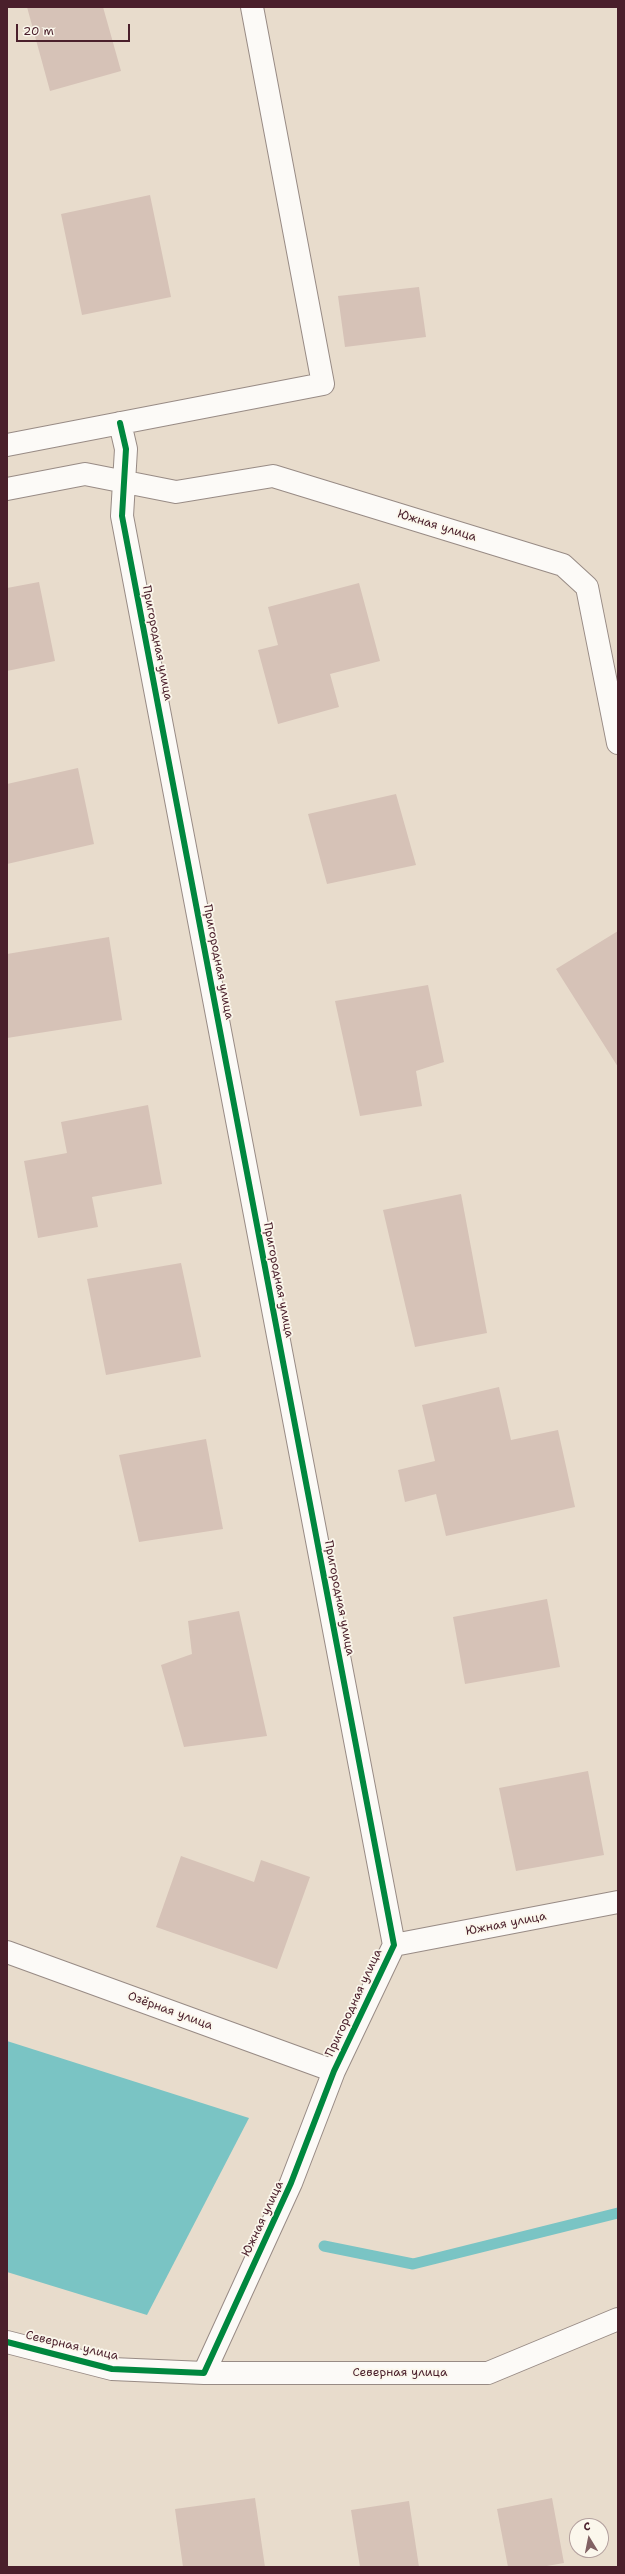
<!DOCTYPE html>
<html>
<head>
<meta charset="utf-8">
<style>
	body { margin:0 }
	#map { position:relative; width:625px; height:2574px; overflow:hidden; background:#e8dccc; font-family:"Shantell Sans",sans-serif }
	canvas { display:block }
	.frame { position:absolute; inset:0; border:8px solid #4a1f2b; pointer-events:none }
	.north { position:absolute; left:569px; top:2518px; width:40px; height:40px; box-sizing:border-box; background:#fbf7ec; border:1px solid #b4a19f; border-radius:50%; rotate:350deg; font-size:11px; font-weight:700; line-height:16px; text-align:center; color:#4a1f2b }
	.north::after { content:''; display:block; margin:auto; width:14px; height:18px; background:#816163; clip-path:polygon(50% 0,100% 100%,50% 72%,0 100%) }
	.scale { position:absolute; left:16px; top:24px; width:114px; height:18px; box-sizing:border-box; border:2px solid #4a1f2b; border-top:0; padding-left:5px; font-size:12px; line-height:14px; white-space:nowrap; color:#4a1f2b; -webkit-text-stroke:3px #fbf7ec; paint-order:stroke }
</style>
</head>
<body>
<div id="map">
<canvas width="625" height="2574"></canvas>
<div class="frame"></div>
<div class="north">С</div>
<div class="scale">20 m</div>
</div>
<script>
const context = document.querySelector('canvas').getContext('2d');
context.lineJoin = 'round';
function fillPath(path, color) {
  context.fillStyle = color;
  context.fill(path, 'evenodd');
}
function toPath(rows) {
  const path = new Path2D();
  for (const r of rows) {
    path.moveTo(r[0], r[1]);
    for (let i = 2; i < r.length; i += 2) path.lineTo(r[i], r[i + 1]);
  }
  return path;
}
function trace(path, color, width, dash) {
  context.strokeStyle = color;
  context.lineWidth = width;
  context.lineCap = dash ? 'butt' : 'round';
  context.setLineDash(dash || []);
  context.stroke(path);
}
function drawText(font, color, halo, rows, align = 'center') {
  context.font = font + ' "Shantell Sans",sans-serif';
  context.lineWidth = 3.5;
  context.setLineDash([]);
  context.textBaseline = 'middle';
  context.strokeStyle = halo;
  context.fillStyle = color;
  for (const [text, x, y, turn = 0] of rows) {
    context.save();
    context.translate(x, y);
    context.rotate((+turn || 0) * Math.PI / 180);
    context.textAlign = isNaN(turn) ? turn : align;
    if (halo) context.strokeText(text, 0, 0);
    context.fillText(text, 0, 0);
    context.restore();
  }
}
const water = toPath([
	[7,2041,249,2118,147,2315,7,2272]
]);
const stream = toPath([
	[324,2246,413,2264,618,2213]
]);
const building = toPath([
	[27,7,103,7,121,71,50,91],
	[150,195,171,297,82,315,61,214],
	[419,287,426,337,345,347,338,296],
	[39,582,55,661,7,671,7,588],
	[359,583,380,661,330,674,339,707,278,724,258,650,278,645,268,607],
	[78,768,94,844,7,864,7,784],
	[396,794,416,865,327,884,308,814],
	[618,931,618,1067,556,969],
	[109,937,122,1020,7,1038,7,954],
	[428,985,444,1062,416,1071,422,1106,360,1116,335,1001],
	[148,1105,162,1184,92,1197,98,1227,38,1238,24,1161,67,1153,61,1122],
	[461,1194,487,1333,415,1347,383,1210],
	[181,1263,201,1357,106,1375,87,1279],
	[499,1387,511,1440,558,1430,575,1507,446,1536,436,1494,405,1502,398,1470,435,1461,422,1405],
	[206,1439,223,1529,139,1542,119,1455],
	[547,1599,560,1667,465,1684,453,1617],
	[239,1611,267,1736,184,1747,161,1665,192,1654,188,1621],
	[588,1771,604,1855,516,1871,499,1788],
	[181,1856,254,1882,261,1860,310,1877,277,1969,156,1927],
	[255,2498,265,2567,183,2567,175,2509],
	[552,2498,564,2563,541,2567,508,2567,497,2509],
	[409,2501,419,2567,360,2567,351,2510]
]);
const minor = toPath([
	[120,423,126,449,122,516,394,1945,334,2071,291,2183,204,2373],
	[7,445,323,384,252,7],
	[7,489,85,474,176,492,273,476,563,565,587,587,618,743],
	[394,1945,618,1902],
	[7,1952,334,2071],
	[7,2342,112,2369,204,2373,488,2373,618,2319]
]);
const cycleway = toPath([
	[7,2342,112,2369,204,2373,291,2183,334,2071,394,1945,122,516,126,449,120,423]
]);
const streetNames = [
	["Южная улица",437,526,17],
	["Пригородная улица",157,643,79],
	["Пригородная улица",218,962,79],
	["Пригородная улица",278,1280,79],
	["Пригородная улица",339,1598,79],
	["Южная улица",506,1924,-11],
	["Пригородная улица",354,2003,-65],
	["Озёрная улица",170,2011,20],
	["Южная улица",263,2219,-65],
	["Северная улица",72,2346,13],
	["Северная улица",400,2373]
];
fillPath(water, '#7ac4c4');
trace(stream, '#7ac4c4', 11);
fillPath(building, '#d6c2b7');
trace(minor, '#988b85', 24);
trace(minor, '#fcfaf7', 22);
trace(cycleway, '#00873e', 6);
drawText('12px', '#4a1f2b', '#fbf7ec', streetNames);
</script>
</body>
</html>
